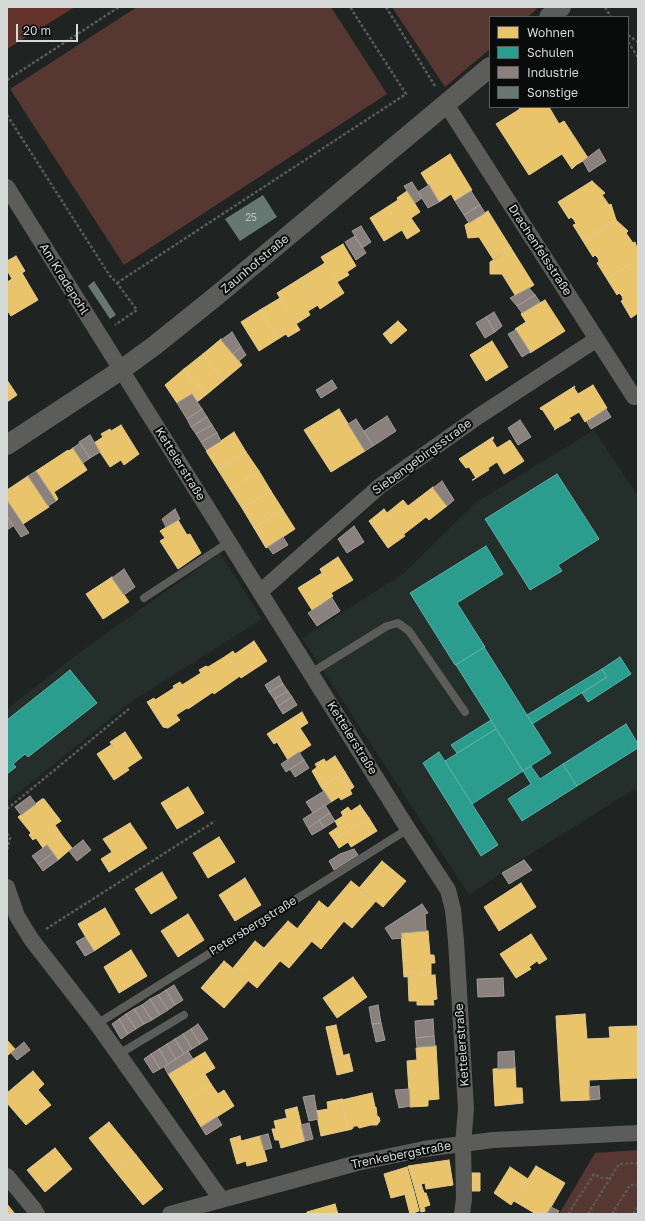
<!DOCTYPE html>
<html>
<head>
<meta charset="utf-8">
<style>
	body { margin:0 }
	#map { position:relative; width:645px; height:1221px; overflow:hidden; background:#1f2321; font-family:"Golos Text",sans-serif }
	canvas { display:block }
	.frame { position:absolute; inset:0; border:8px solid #d5d9d7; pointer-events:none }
	.legend { position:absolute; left:489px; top:16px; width:140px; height:92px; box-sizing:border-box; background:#0a0c0b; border:1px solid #5b5e5d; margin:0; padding:5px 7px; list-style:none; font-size:12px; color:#d5d9d7 }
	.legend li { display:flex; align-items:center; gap:8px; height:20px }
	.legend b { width:20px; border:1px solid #5b5e5d }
	.scale { position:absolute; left:16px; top:24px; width:62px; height:18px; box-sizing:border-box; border:2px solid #d5d9d7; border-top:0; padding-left:5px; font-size:12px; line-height:14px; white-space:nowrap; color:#d5d9d7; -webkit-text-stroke:3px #0a0c0b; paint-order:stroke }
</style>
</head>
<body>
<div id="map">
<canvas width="645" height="1221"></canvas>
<div class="frame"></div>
<ul class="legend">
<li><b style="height:11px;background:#e9c46a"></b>Wohnen</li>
<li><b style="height:11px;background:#2a9d8f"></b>Schulen</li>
<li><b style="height:11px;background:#8a817c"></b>Industrie</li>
<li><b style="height:11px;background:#677771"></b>Sonstige</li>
</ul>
<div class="scale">20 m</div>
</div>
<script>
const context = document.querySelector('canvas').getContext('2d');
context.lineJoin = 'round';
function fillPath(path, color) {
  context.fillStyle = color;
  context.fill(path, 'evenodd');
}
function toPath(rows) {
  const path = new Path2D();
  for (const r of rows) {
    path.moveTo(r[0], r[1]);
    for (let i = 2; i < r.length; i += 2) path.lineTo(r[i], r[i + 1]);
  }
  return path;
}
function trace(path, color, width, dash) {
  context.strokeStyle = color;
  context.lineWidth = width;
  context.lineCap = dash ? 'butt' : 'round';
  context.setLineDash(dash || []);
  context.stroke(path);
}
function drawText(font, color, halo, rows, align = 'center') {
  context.font = font + ' "Golos Text",sans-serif';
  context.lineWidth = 4;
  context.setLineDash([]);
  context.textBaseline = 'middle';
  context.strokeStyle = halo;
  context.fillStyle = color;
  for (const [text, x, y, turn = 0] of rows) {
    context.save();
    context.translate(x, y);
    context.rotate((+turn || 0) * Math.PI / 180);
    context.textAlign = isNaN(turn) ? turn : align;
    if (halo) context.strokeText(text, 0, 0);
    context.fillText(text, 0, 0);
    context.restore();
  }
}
const built = toPath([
	[594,430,638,496,638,787,524,858,469,895,326,675,302,638,404,573,475,503],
	[220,553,262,619,131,702,7,802,7,709,84,649]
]);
const green = toPath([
	[137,7,331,7,387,94,124,265,10,89],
	[392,7,539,7,528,17,490,17,490,49,445,87],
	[638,1150,638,1214,559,1214,595,1153]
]);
const forest = toPath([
	[7,7,75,7,7,49]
]);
const homes = toPath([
	[518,107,549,107,559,124,564,121,588,158,576,165,572,169,562,154,529,175,496,124,520,109,518,107],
	[450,154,472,190,455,201,451,194,439,202,421,173,450,154],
	[592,181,605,193,602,195,609,205,611,204,616,220,583,241,573,225,576,224,574,220,571,217,569,219,558,202,592,181],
	[407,191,420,212,411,218,420,231,407,239,402,230,384,241,370,218,398,200,397,198,407,191],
	[488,211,511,248,493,259,479,237,468,238,465,225,488,211],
	[616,220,628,231,626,233,633,243,635,242,638,251,638,259,607,279,597,263,599,262,598,258,595,255,593,257,583,241,616,220],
	[343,244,356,266,347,272,349,275,337,282,321,257,343,244],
	[511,248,534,285,514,297,515,295,502,274,490,274,490,262,511,248],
	[16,256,25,271,12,279,7,270,7,261,16,256],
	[638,259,638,313,631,318,621,301,623,300,622,296,619,293,617,295,607,279,638,259],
	[325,263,344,293,320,309,301,278,325,263],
	[22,273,38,300,11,316,7,310,7,282,22,273],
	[301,278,318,305,308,311,310,315,296,324,277,293,301,278],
	[280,298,300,330,288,337,286,334,278,339,260,310,280,298],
	[545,300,565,331,530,353,515,329,526,322,521,314,522,313,545,300],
	[260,310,278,339,259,351,241,322,260,310],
	[398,321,407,330,391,344,383,334,398,321],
	[221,339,242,365,224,380,203,354,221,339],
	[492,341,508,367,486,381,470,355,492,341],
	[203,354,224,380,206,395,184,369,203,354],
	[184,369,206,395,197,402,192,394,177,403,165,385,184,369],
	[7,380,17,395,7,402,7,380],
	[593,385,607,408,585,422,579,412,569,418,571,420,554,430,555,429,542,409,541,410,540,408,575,386,574,388,578,394,593,385],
	[339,409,365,451,331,472,304,430,339,409],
	[121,425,139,454,124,465,121,460,110,467,94,443,103,437,101,434,110,429,111,431,121,425],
	[234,432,246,452,218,470,206,451,234,432],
	[493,437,494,438,492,440,497,448,510,440,524,461,504,474,497,462,488,468,489,470,473,480,472,480,476,478,469,467,466,468,459,459,493,437],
	[73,448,87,470,54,492,58,499,56,501,36,471,68,450,69,451,73,448],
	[246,452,259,471,230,489,218,470,246,452],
	[259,471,271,491,242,508,230,489,259,471],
	[28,476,49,507,23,524,7,500,7,490,28,476],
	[433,487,447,506,429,520,426,517,404,534,387,513,403,500,408,506,433,487],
	[271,491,283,510,254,528,242,508,271,491],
	[384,509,405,536,388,548,369,521,384,509],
	[283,510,295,529,266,548,254,528,283,510],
	[178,520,187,535,190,534,201,553,178,569,160,541,165,538,160,531,178,520],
	[338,557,353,580,331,593,333,596,312,610,298,588,322,573,320,569,338,557],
	[112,577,129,602,103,619,86,594,112,577],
	[254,641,267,661,241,678,226,656,233,651,235,654,254,641],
	[226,656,240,676,214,694,199,670,206,666,208,667,226,656],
	[201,673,213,692,188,709,173,686,180,682,182,685,201,673],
	[174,688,187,708,176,715,180,720,168,728,163,727,147,702,154,698,155,700,174,688],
	[302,712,308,723,300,728,311,745,288,760,277,742,274,744,267,734,302,712],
	[125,732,142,758,127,768,110,742,125,732],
	[111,745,129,770,114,780,97,754,111,745],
	[335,756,345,772,321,787,312,771,317,767,315,764,324,759,326,762,335,756],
	[345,772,354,787,350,790,352,794,341,800,339,797,331,802,321,787,345,772],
	[188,787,204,813,177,829,161,803,188,787],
	[42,799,44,799,61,821,55,825,61,834,43,848,36,838,33,840,29,835,31,833,18,817,42,799],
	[360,805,369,818,334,840,329,833,338,827,335,821,343,816,341,812,348,807,351,811,360,805],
	[369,818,377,831,351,847,348,842,339,848,334,840,369,818],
	[130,823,147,848,109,872,101,859,112,852,103,839,130,823],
	[61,834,72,848,58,860,47,845,61,834],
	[219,837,235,862,208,878,193,853,219,837],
	[382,861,406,881,383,907,359,888,382,861],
	[162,872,177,898,151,914,135,889,162,872],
	[245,878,261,905,235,921,219,895,245,878],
	[351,881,376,901,352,928,328,908,351,881],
	[521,883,536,907,499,931,484,907,521,883],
	[319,901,344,921,321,949,297,929,319,901],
	[105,908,120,934,94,951,78,924,105,908],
	[188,914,204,940,178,957,161,931,188,914],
	[288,921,312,941,289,968,264,948,288,921],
	[428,931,430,955,434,955,435,963,431,963,431,975,404,977,401,933,428,931],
	[531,934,547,959,539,964,537,961,529,967,531,969,516,978,500,954,531,934],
	[255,941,280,961,257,988,233,968,255,941],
	[131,950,147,976,119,993,104,967,131,950],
	[224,961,248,981,224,1008,201,988,224,961],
	[435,975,437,999,433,1000,434,1005,417,1005,417,1001,409,1001,408,976,435,975],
	[353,977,367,997,337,1018,323,998,353,977],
	[585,1014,587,1039,610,1038,609,1027,638,1026,638,1078,589,1080,590,1100,561,1101,556,1016,585,1014],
	[336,1025,343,1055,333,1058,326,1027,336,1025],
	[7,1040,15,1049,7,1056,7,1040],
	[436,1046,439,1099,428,1100,428,1106,410,1107,407,1061,417,1060,416,1048,436,1046],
	[205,1052,215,1068,205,1074,211,1084,185,1101,168,1074,205,1052],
	[349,1054,353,1071,337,1075,333,1058,349,1054],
	[515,1068,516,1088,522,1088,523,1103,495,1106,493,1069,515,1068],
	[33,1071,44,1084,38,1090,51,1105,26,1125,7,1103,7,1093,33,1071],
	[211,1084,218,1094,224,1090,234,1106,201,1127,185,1101,211,1084],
	[372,1093,375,1107,376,1107,377,1116,379,1117,380,1121,377,1125,371,1125,359,1128,358,1126,354,1126,352,1129,348,1130,342,1100,372,1093],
	[342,1099,348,1130,321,1136,316,1111,328,1109,327,1102,342,1099],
	[297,1107,305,1141,281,1148,279,1140,275,1140,272,1129,276,1129,274,1121,287,1118,285,1110,297,1107],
	[109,1122,136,1155,116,1172,89,1138,109,1122],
	[240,1136,241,1141,260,1136,267,1161,247,1166,246,1161,237,1164,230,1139,240,1136],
	[55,1148,72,1169,45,1192,27,1170,55,1148],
	[136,1155,163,1189,143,1205,116,1172,136,1155],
	[449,1160,453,1185,426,1189,425,1183,414,1186,408,1166,449,1160],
	[536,1166,565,1183,547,1214,536,1214,514,1201,536,1166],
	[407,1167,414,1192,391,1198,384,1174,407,1167],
	[510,1167,528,1179,511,1205,494,1193,510,1167],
	[472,1173,480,1173,480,1191,472,1191,472,1173],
	[421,1184,424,1193,426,1193,430,1205,424,1207,425,1211,421,1212,414,1186,421,1184],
	[414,1192,419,1211,413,1213,414,1214,410,1214,405,1195,414,1192],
	[7,1204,15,1214,7,1214,7,1204],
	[335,1204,338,1214,307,1214,307,1212,335,1204]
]);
const schools = toPath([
	[557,474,599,539,558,565,562,571,530,590,485,519,557,474],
	[486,546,503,574,457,603,485,647,455,665,410,593,486,546],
	[484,647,551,753,523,771,456,665,484,647],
	[620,657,631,674,588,702,582,693,607,677,602,669,620,657],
	[602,669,607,677,532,724,527,715,602,669],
	[70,670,97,703,28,757,25,754,13,764,16,767,7,774,7,720,70,670],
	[491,720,496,729,457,753,451,745,491,720],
	[626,724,638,744,638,748,577,786,563,764,626,724],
	[496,729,523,771,472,804,445,761,496,729],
	[439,752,498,845,481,856,423,763,439,752],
	[563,764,577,786,522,821,508,799,531,784,523,771,531,766,540,779,563,764]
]);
const industry = toPath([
	[599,149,606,161,589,172,583,161,599,149],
	[412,182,422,198,415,203,404,186,412,182],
	[429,185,439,202,428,208,418,192,429,185],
	[471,191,480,205,464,215,455,201,471,191],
	[480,205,485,213,469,223,464,215,480,205],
	[361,226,371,242,362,248,352,231,361,226],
	[355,236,366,253,356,260,345,242,355,236],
	[529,288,535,295,517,306,510,298,529,288],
	[535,295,540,302,522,313,517,306,535,295],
	[494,312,502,326,495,332,486,317,494,312],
	[486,317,495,332,485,338,476,323,486,317],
	[516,330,530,352,522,357,508,334,516,330],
	[232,332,241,347,233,354,221,340,232,332],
	[241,347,246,355,239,361,233,354,241,347],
	[332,380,337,388,321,398,316,390,332,380],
	[192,394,202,409,187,419,177,403,192,394],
	[202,409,207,417,191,427,187,419,202,409],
	[606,409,611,417,591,429,587,422,606,409],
	[387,416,396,431,373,446,364,431,387,416],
	[207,417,212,425,196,434,191,427,207,417],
	[356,419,373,446,365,451,348,424,356,419],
	[520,420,531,437,518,445,508,428,520,420],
	[212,425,217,433,201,442,196,434,212,425],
	[217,433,221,441,206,450,201,442,217,433],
	[90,435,100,452,90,458,79,442,90,435],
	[80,443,90,458,83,463,73,448,80,443],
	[36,471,56,501,48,506,28,476,36,471],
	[442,481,454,500,447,506,433,488,442,481],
	[8,502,29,533,21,537,7,516,7,503,8,502],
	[175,509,180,519,166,527,162,519,175,509],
	[7,516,13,526,7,530,7,516],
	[354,526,364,542,347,553,338,539,354,526],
	[283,537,288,545,273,554,268,547,283,537],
	[124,569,135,587,124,595,112,578,124,569],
	[332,598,340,611,317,626,308,613,332,598],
	[279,676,283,684,269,692,265,685,279,676],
	[283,684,288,691,274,699,269,692,283,684],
	[288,691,292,697,278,706,274,699,288,691],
	[292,697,297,705,283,714,278,706,292,697],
	[299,752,304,760,286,772,281,764,299,752],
	[304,760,309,768,295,777,290,769,304,760],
	[324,791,331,802,313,813,306,802,324,791],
	[30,796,36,804,21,815,15,807,30,796],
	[325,805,330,813,308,828,303,819,325,805],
	[330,813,335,821,324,828,319,820,330,813],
	[319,820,324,828,312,835,308,828,319,820],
	[83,840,91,850,77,861,69,851,83,840],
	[47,845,53,853,38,864,32,856,47,845],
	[354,849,358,855,334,870,329,861,340,854,354,849],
	[53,853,58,860,43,871,38,864,53,853],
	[524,860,532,870,509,884,502,873,524,860],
	[422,904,428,913,425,914,426,931,401,933,402,938,392,939,385,928,422,904],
	[85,937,94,951,85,956,76,942,85,937],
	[503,978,504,996,478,997,477,979,503,978],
	[174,985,183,1000,175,1005,166,990,174,985],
	[166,990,175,1005,168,1010,158,995,166,990],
	[158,995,168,1010,160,1015,150,999,158,995],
	[150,999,160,1015,152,1020,142,1005,150,999],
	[142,1005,152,1020,144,1024,134,1009,142,1005],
	[378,1005,381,1023,372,1024,369,1007,378,1005],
	[134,1009,144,1024,136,1029,126,1014,134,1009],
	[126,1014,136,1029,128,1034,119,1019,126,1014],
	[119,1019,128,1034,121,1039,112,1024,119,1019],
	[433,1019,434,1036,416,1038,415,1021,433,1019],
	[381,1023,385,1040,376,1042,372,1024,381,1023],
	[198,1024,208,1039,200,1044,191,1029,198,1024],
	[191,1029,200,1044,192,1049,183,1034,191,1029],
	[183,1034,192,1049,184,1054,175,1039,183,1034],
	[434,1036,435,1046,417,1047,416,1038,434,1036],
	[175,1039,184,1054,176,1059,167,1044,175,1039],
	[24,1042,30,1050,17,1060,11,1053,24,1042],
	[167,1044,176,1059,168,1064,159,1049,167,1044],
	[159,1049,168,1064,160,1069,151,1054,159,1049],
	[188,1051,193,1059,168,1074,164,1067,188,1051],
	[514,1051,515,1068,498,1069,498,1052,514,1051],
	[151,1054,160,1069,153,1073,144,1059,151,1054],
	[599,1086,600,1099,590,1100,589,1087,599,1086],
	[409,1089,410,1106,399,1108,395,1090,409,1089],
	[314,1095,318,1119,309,1121,303,1097,314,1095],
	[217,1117,222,1125,206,1135,201,1127,217,1117],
	[309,1123,313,1139,305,1141,301,1125,309,1123],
	[268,1134,272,1148,264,1150,260,1136,268,1134],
	[551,1207,559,1211,557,1214,547,1214,551,1207]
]);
const building = toPath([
	[263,195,277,217,240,241,225,219],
	[94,281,116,315,110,319,88,286]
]);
const path = toPath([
	[386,7,435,86],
	[605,7,611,17],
	[628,35,638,42],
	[628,42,638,57],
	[7,80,119,7],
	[7,115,110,276,117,283,137,310,115,325],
	[117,283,406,94,350,7],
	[7,809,130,708],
	[7,833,10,838,7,850],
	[46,929,215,821],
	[568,1214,594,1174,602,1178,611,1178],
	[588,1214,619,1164,638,1163],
	[612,1214,630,1185,638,1185],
	[633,1214,638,1207]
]);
const service = toPath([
	[144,598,229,542],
	[311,673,387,626,398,623,409,631,465,712],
	[97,1024,408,829],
	[119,1054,184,1015]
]);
const minor = toPath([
	[446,104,634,397],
	[7,187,408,829,448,890,453,910,456,941,466,1109,463,1144,464,1199,462,1214],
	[260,592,380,486,479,416,597,339],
	[7,887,17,916,31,939,97,1024,221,1199],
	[7,1176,34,1209,37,1214],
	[170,1214,357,1163,424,1149,493,1140,638,1133]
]);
const tertiary = toPath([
	[549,17,561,7],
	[7,445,121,370,154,346,215,297,490,67]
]);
const numberNames = [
	["25",251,218]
];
const streetNames = [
	["Drachenfelsstraße",540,250,57],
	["Zaunhofstraße",255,264,-40],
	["Am Kradepohl",64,279,58],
	["Siebengebirgsstraße",422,457,-36],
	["Kettelerstraße",180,464,58],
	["Kettelerstraße",352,738,58],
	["Petersbergstraße",253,926,-32],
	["Kettelerstraße",462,1045,-94],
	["Trenkebergstraße",401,1155,-11]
];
fillPath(built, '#242e2b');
fillPath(green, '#563731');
fillPath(forest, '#64332b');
fillPath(homes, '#e9c46a');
trace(homes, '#e3ca8b', 1);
fillPath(schools, '#2a9d8f');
trace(schools, '#5dafa5', 1);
fillPath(industry, '#8a817c');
trace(industry, '#a09b97', 1);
fillPath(building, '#677771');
trace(path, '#5a5a59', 2.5, [3, 2]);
trace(service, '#5c5c5b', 8);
trace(minor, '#5c5c5b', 16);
trace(tertiary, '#5c5c5b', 20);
drawText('10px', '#bac0be', null, numberNames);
drawText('12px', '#d5d9d7', '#0a0c0b', streetNames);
</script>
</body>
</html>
